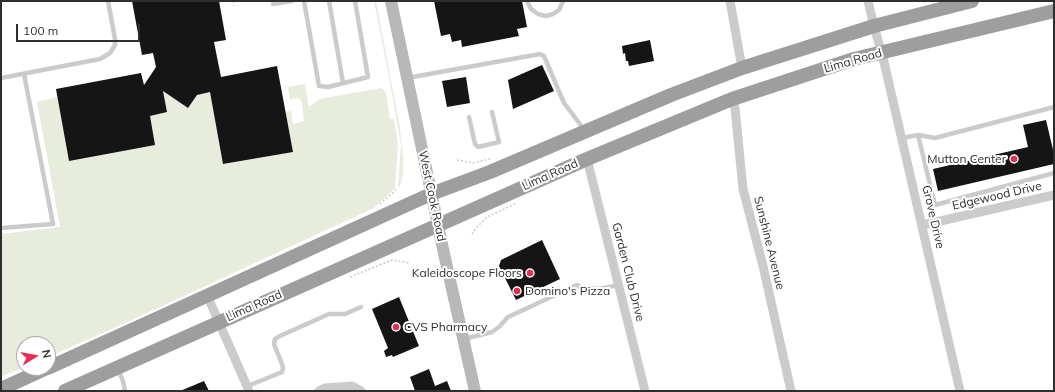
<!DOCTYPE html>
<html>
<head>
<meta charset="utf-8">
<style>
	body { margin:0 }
	#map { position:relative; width:1055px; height:392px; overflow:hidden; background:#fff; font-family:Mulish,sans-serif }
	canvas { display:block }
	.frame { position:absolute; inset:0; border:2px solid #2e2e2e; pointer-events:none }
	.north { position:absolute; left:16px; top:336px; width:40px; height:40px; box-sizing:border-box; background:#fff; border:1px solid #ababab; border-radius:50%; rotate:79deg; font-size:11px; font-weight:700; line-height:16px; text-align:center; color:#2e2e2e }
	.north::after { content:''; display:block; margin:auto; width:14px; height:18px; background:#ec2a53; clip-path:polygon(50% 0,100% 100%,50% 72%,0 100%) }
	.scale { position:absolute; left:16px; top:24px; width:124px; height:18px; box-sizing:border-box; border:2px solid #2e2e2e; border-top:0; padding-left:5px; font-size:12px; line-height:14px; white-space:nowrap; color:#2e2e2e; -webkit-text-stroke:3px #fff; paint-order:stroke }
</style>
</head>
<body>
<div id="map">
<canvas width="1055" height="392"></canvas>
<div class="frame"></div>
<div class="north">N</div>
<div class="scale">100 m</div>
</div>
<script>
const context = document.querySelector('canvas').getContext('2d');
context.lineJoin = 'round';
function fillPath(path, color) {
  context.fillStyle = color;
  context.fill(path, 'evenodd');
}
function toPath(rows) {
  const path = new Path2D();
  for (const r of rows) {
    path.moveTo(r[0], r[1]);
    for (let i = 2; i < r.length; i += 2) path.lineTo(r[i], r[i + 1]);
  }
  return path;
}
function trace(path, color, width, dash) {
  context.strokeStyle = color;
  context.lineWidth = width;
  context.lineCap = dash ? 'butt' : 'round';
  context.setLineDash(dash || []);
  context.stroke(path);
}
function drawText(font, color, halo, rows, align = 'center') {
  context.font = font + ' Mulish,sans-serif';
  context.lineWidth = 4;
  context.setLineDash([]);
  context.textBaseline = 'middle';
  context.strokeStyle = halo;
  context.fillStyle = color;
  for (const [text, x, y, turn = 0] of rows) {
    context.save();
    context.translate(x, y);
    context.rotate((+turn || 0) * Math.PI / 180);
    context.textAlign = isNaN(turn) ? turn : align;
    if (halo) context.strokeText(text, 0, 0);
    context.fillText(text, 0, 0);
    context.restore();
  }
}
const green = toPath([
	[374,1,376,1,400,128,403,157,403,174,400,186,398,187,401,145,390,82],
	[305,84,309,107,319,99,382,88,386,93,390,119,394,119,398,145,395,188,374,208,123,324,48,357,48,344,24,344,24,367,1,377,1,234,60,227,37,102,58,97,150,116,167,112,163,91,188,108,197,95,210,92,224,164,293,152,285,112,291,111,293,124,304,121,302,103,300,99,297,98,290,99,288,87]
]);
const building = toPath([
	[132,1,219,1,226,40,214,42,221,77,277,66,293,152,223,164,210,92,197,95,188,108,163,91,167,112,150,116,155,145,69,161,56,89,141,73,144,85,156,67,153,53,142,55],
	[434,1,522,1,527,27,517,29,519,36,462,47,461,40,452,42,450,34,441,36],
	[650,40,654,61,629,66,628,61,626,61,625,53,623,54,622,46],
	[542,65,554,91,513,109,508,80],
	[466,77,470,103,447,107,442,81],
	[1046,120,1054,154,1054,164,938,191,933,169,1028,147,1023,125],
	[542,240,560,279,516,300,499,266,501,260],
	[399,297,419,346,393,357,392,355,386,357,384,351,388,348,372,309],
	[429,369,435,386,447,381,451,391,415,391,410,377],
	[204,381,209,391,180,391]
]);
const path = toPath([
	[233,1,234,6],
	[457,160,473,163,490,159],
	[380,204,397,189],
	[472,234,475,229,487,217,517,203],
	[350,277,392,260,410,263]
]);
const service = toPath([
	[304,1,319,86,328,87,368,77,355,1],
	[329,1,343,83],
	[527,1,531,9,538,14,546,16,553,14,559,10,563,1],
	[273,4,292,1],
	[1,78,100,59,110,53,115,45,115,39,108,1],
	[407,78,540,54,544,56,564,103,580,124,583,131],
	[469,117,475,144,478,147,499,142,492,112],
	[918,135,935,205,1054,173],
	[902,138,918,135,935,138,1054,107],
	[1,228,53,224,24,74],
	[464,339,492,332,499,327,508,317,577,285,583,288,599,289,619,285],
	[118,369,123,381,125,391],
	[248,386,282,372,283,368,282,364,274,344,275,339,280,336,329,314,345,314,361,307]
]);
const minor = toPath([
	[730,1,742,68],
	[868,1,874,26,884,62,960,391],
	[732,99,735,108,743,189,763,266,791,391],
	[587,159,645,391],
	[923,225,1054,195],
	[207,295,249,391],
	[319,391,325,388,352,386,361,391]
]);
const secondary = toPath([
	[391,1,443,249,475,391]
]);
const trunk = toPath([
	[48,368,431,194,490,172,671,95,742,68,874,26,972,1],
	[1,389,47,368],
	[65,391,587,159,732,99,854,59,1054,11]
]);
const markers = [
	[1014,159,4,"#ec2a53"],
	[530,273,4,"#ec2a53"],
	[517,291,4,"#ec2a53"],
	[396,327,4,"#ec2a53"]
];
const streetNames = [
	["Lima Road",853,61,-16],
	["Lima Road",550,175,-24],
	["West Cook Road",432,196,78],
	["Edgewood Drive",997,196,-13],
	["Grove Drive",933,217,77],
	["Sunshine Avenue",769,243,76],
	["Garden Club Drive",628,272,76],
	["Lima Road",254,306,-24]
];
const poiNames = [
	["Mutton Center",1006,159],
	["Kaleidoscope Floors",522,273],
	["Domino's Pizza",525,291,"left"],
	["CVS Pharmacy",404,327,"left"]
];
fillPath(green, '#e7ecdc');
fillPath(building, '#151515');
trace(path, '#cbcbcb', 1.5, [2, 2]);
trace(service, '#cbcbcb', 4.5);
trace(minor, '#cbcbcb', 9);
trace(secondary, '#b8b8b8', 12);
trace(trunk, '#9e9e9e', 14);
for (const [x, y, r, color] of markers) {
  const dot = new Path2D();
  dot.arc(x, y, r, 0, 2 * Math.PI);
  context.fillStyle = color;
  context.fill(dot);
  trace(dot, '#fff', 1.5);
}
drawText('12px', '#2e2e2e', '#fff', streetNames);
drawText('12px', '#2e2e2e', '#fff', poiNames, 'right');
</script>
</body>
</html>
